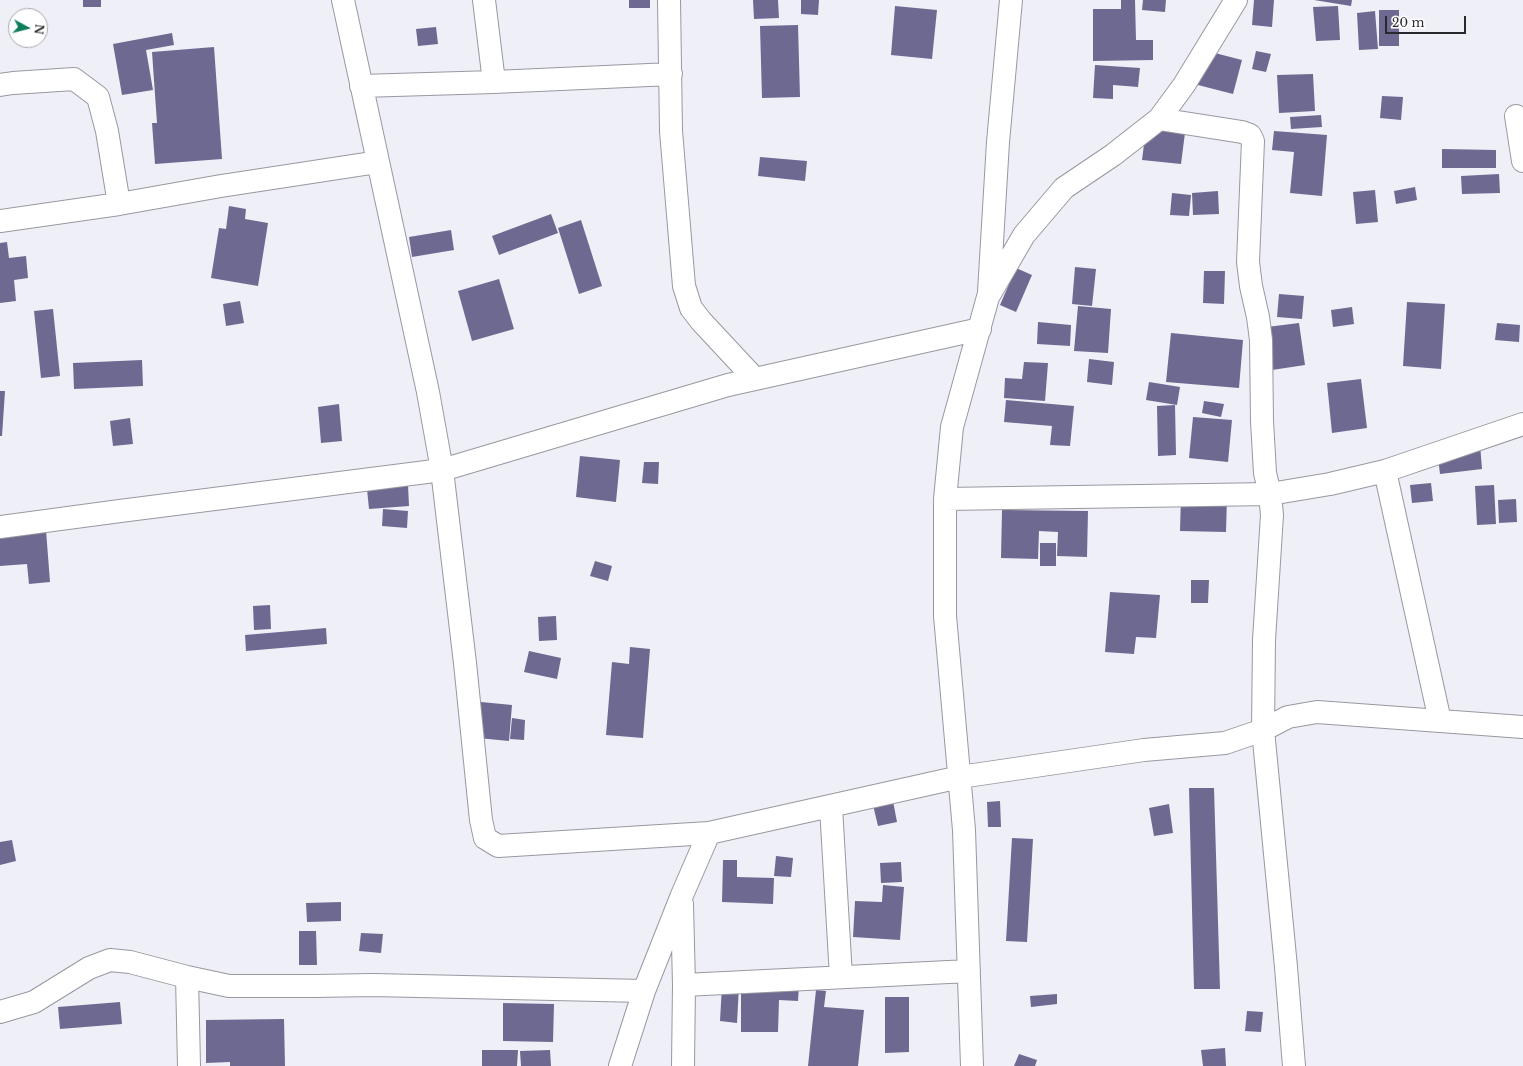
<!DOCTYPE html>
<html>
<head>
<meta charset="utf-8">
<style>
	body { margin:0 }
	#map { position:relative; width:1523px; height:1066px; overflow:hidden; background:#efeff8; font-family:"Libre Baskerville",serif }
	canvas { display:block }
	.north { position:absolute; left:8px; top:8px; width:40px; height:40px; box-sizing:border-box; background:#fff; border:1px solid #a9a9ab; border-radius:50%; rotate:97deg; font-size:11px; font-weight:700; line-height:16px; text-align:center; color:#29292d }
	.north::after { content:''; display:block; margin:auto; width:14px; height:18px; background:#0b7d59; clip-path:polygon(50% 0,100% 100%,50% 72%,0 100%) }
	.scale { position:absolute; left:1385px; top:16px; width:81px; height:18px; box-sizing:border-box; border:2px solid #29292d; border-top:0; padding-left:5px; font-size:12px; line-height:14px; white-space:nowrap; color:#29292d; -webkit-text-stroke:3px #fff; paint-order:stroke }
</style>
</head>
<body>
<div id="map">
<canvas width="1523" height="1066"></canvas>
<div class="north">N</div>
<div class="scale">20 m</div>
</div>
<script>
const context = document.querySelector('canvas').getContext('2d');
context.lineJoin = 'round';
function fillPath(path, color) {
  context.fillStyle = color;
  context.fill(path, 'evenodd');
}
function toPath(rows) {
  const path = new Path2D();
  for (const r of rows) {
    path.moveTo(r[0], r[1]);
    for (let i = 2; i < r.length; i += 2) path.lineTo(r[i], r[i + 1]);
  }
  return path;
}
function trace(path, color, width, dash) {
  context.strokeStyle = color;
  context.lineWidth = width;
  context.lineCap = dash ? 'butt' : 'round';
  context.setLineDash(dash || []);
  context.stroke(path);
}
const building = toPath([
	[83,0,101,0,101,7,83,7],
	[629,0,650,0,650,8,629,8],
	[753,0,778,0,779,18,754,19],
	[801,0,819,0,818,15,801,14],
	[1121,0,1135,0,1136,40,1153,40,1153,60,1093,61,1093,9,1121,9],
	[1143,0,1166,0,1165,12,1142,10],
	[1254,0,1274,0,1272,27,1252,25],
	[1314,0,1352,0,1351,6],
	[895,6,937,10,932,59,891,55],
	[1338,6,1340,40,1316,41,1313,7],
	[1379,10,1399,10,1399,46,1379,46],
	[1375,11,1378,49,1359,50,1357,13],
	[798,25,800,97,762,98,760,26],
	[436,27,438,44,418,46,416,29],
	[172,33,174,45,146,50,153,90,122,95,113,44],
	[214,47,222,159,155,164,152,123,157,123,152,52],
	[1207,51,1242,60,1233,94,1198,85],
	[1256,51,1271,54,1266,72,1252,69],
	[1095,65,1140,68,1138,87,1113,85,1113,99,1093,98],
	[1313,74,1315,111,1279,113,1277,75],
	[1382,96,1403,97,1401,120,1380,118],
	[1321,115,1322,127,1291,129,1290,117],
	[1147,121,1186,125,1181,164,1142,160],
	[1274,131,1327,135,1322,196,1290,193,1294,152,1272,150],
	[1442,149,1496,150,1496,168,1442,168],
	[760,157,807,161,805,181,758,176],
	[1499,174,1500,193,1462,194,1461,176],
	[1415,187,1417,200,1396,204,1394,191],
	[1375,190,1378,222,1356,224,1353,192],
	[1218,191,1219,214,1193,215,1192,193],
	[1172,193,1191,195,1189,216,1170,215],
	[229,206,246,209,245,219,268,223,258,286,211,278,219,228,226,229],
	[551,214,558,233,499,255,492,236],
	[581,220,602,286,579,294,558,228],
	[451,230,454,250,412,257,409,237],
	[7,242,9,258,26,256,28,278,14,280,16,301,0,303,0,243],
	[1075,267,1096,269,1092,306,1072,304],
	[1016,268,1032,275,1016,312,1000,305],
	[1204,271,1225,271,1224,304,1203,303],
	[499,279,514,329,472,341,458,291],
	[1279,294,1304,296,1302,319,1277,317],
	[240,301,244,323,226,326,223,304],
	[1407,302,1445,304,1441,369,1403,366],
	[1078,306,1111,309,1108,353,1074,351],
	[1352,307,1354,324,1333,327,1331,310],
	[53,309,60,376,41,378,34,311],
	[1038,322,1071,325,1070,346,1037,344],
	[1299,323,1305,365,1272,370,1267,327],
	[1497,323,1520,325,1519,342,1495,340],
	[1171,333,1243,340,1239,388,1166,382],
	[1089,359,1114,362,1112,385,1087,382],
	[142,360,143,386,74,389,73,363],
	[1024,362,1048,363,1045,401,1004,398,1005,378,1022,379],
	[1361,379,1367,428,1332,433,1327,383],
	[1149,382,1180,387,1177,405,1146,400],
	[0,391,5,391,2,436,0,436],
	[1006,400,1074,406,1070,446,1050,445,1052,426,1004,422],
	[1204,401,1224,404,1221,417,1202,413],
	[339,404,342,441,321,443,318,407],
	[1175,405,1176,455,1158,456,1157,406],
	[1193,417,1232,420,1228,462,1189,458],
	[130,418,133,444,113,446,110,421],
	[1480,444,1482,469,1440,474,1437,449],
	[580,456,620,460,616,502,576,497],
	[644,462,659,462,658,484,642,483],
	[1431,483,1433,501,1412,503,1410,485],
	[408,485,409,506,369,509,367,489],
	[1494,485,1496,524,1477,525,1475,486],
	[1181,495,1227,496,1226,532,1180,531],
	[1516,499,1517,522,1499,523,1498,500],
	[383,509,408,511,407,528,382,526],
	[1002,510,1088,511,1087,557,1057,556,1058,532,1039,531,1038,559,1001,558],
	[46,530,50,582,29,584,27,564,0,566,0,533],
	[1040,543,1056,543,1056,566,1040,566],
	[595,561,612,566,608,581,590,576],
	[1191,580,1209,580,1208,603,1191,603],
	[1110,592,1160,595,1156,638,1136,637,1134,654,1105,652],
	[270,605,271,629,254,630,253,606],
	[556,616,557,640,539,641,538,617],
	[326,628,327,644,246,651,245,635],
	[630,647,650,649,643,738,606,735,612,662,629,664],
	[529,651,561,658,557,679,524,672],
	[481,702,512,705,509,741,478,738],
	[512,718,525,720,524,740,510,739],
	[1189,788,1214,788,1220,989,1194,989],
	[893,801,897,822,878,826,873,805],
	[1000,801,1001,827,988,827,987,802],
	[1169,804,1173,833,1154,836,1149,808],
	[1012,838,1033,839,1027,942,1006,941],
	[12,840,16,861,0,865,0,842],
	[776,856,793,858,791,877,774,876],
	[723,860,737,860,737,877,774,878,773,904,722,902],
	[901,862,902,882,881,883,880,863],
	[883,885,904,887,900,940,853,937,855,901,882,902],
	[341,902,341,921,307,922,306,903],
	[299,931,316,931,317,965,299,965],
	[361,933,383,934,381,953,359,951],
	[722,985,739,986,737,1023,720,1021],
	[799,985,798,1001,779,1000,778,1032,741,1032,741,990],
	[816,990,826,991,824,1007,864,1010,858,1066,808,1066],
	[1057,994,1057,1004,1031,1007,1030,996],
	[885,997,909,997,909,1052,885,1053],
	[120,1002,122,1024,60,1029,58,1007],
	[503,1003,554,1004,553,1042,503,1041],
	[1247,1011,1263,1012,1261,1032,1245,1031],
	[284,1019,285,1066,230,1066,230,1062,206,1063,206,1020],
	[1225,1048,1226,1066,1203,1066,1201,1050],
	[482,1050,518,1050,517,1066,482,1066],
	[550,1050,551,1066,521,1066,520,1051],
	[1019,1054,1037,1060,1035,1066,1014,1066]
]);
const minor = toPath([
	[343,0,428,392,442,470,465,663,481,820,485,838,498,846,709,833,960,777,1144,750,1225,743,1263,730,1288,717,1317,712,1523,727],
	[484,0,494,82],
	[669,0,671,131,684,286,691,308,701,321,755,379],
	[0,85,13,83,74,79,98,97,107,131,119,204],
	[361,86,494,82,671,74],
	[1516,116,1523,161],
	[1159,119,1242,132,1250,135,1253,141,1248,262,1251,286,1258,317,1261,340,1262,421,1265,473,1270,494,1272,515,1264,640,1263,730,1286,967,1294,1066],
	[0,221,119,204,221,186,378,162],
	[989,292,998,142,1011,0],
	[1385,471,1440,721],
	[945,499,1270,494,1330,484,1385,471,1523,424],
	[0,527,120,511,442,470,728,385,980,329],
	[831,807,841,977],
	[682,904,684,985,683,1066],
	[187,977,189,1066],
	[684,985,969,971],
	[0,1012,34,1002,89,968,110,960,130,962,187,977,229,986,315,986,373,985,644,991],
	[620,1066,644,991,682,895,709,833],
	[972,1066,964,830,945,616,945,499,952,427,988,297,1024,235,1064,188,1113,155,1159,119,1184,85,1236,0]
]);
fillPath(building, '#6d6991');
trace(minor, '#9898a1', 24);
trace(minor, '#fff', 22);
</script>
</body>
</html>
